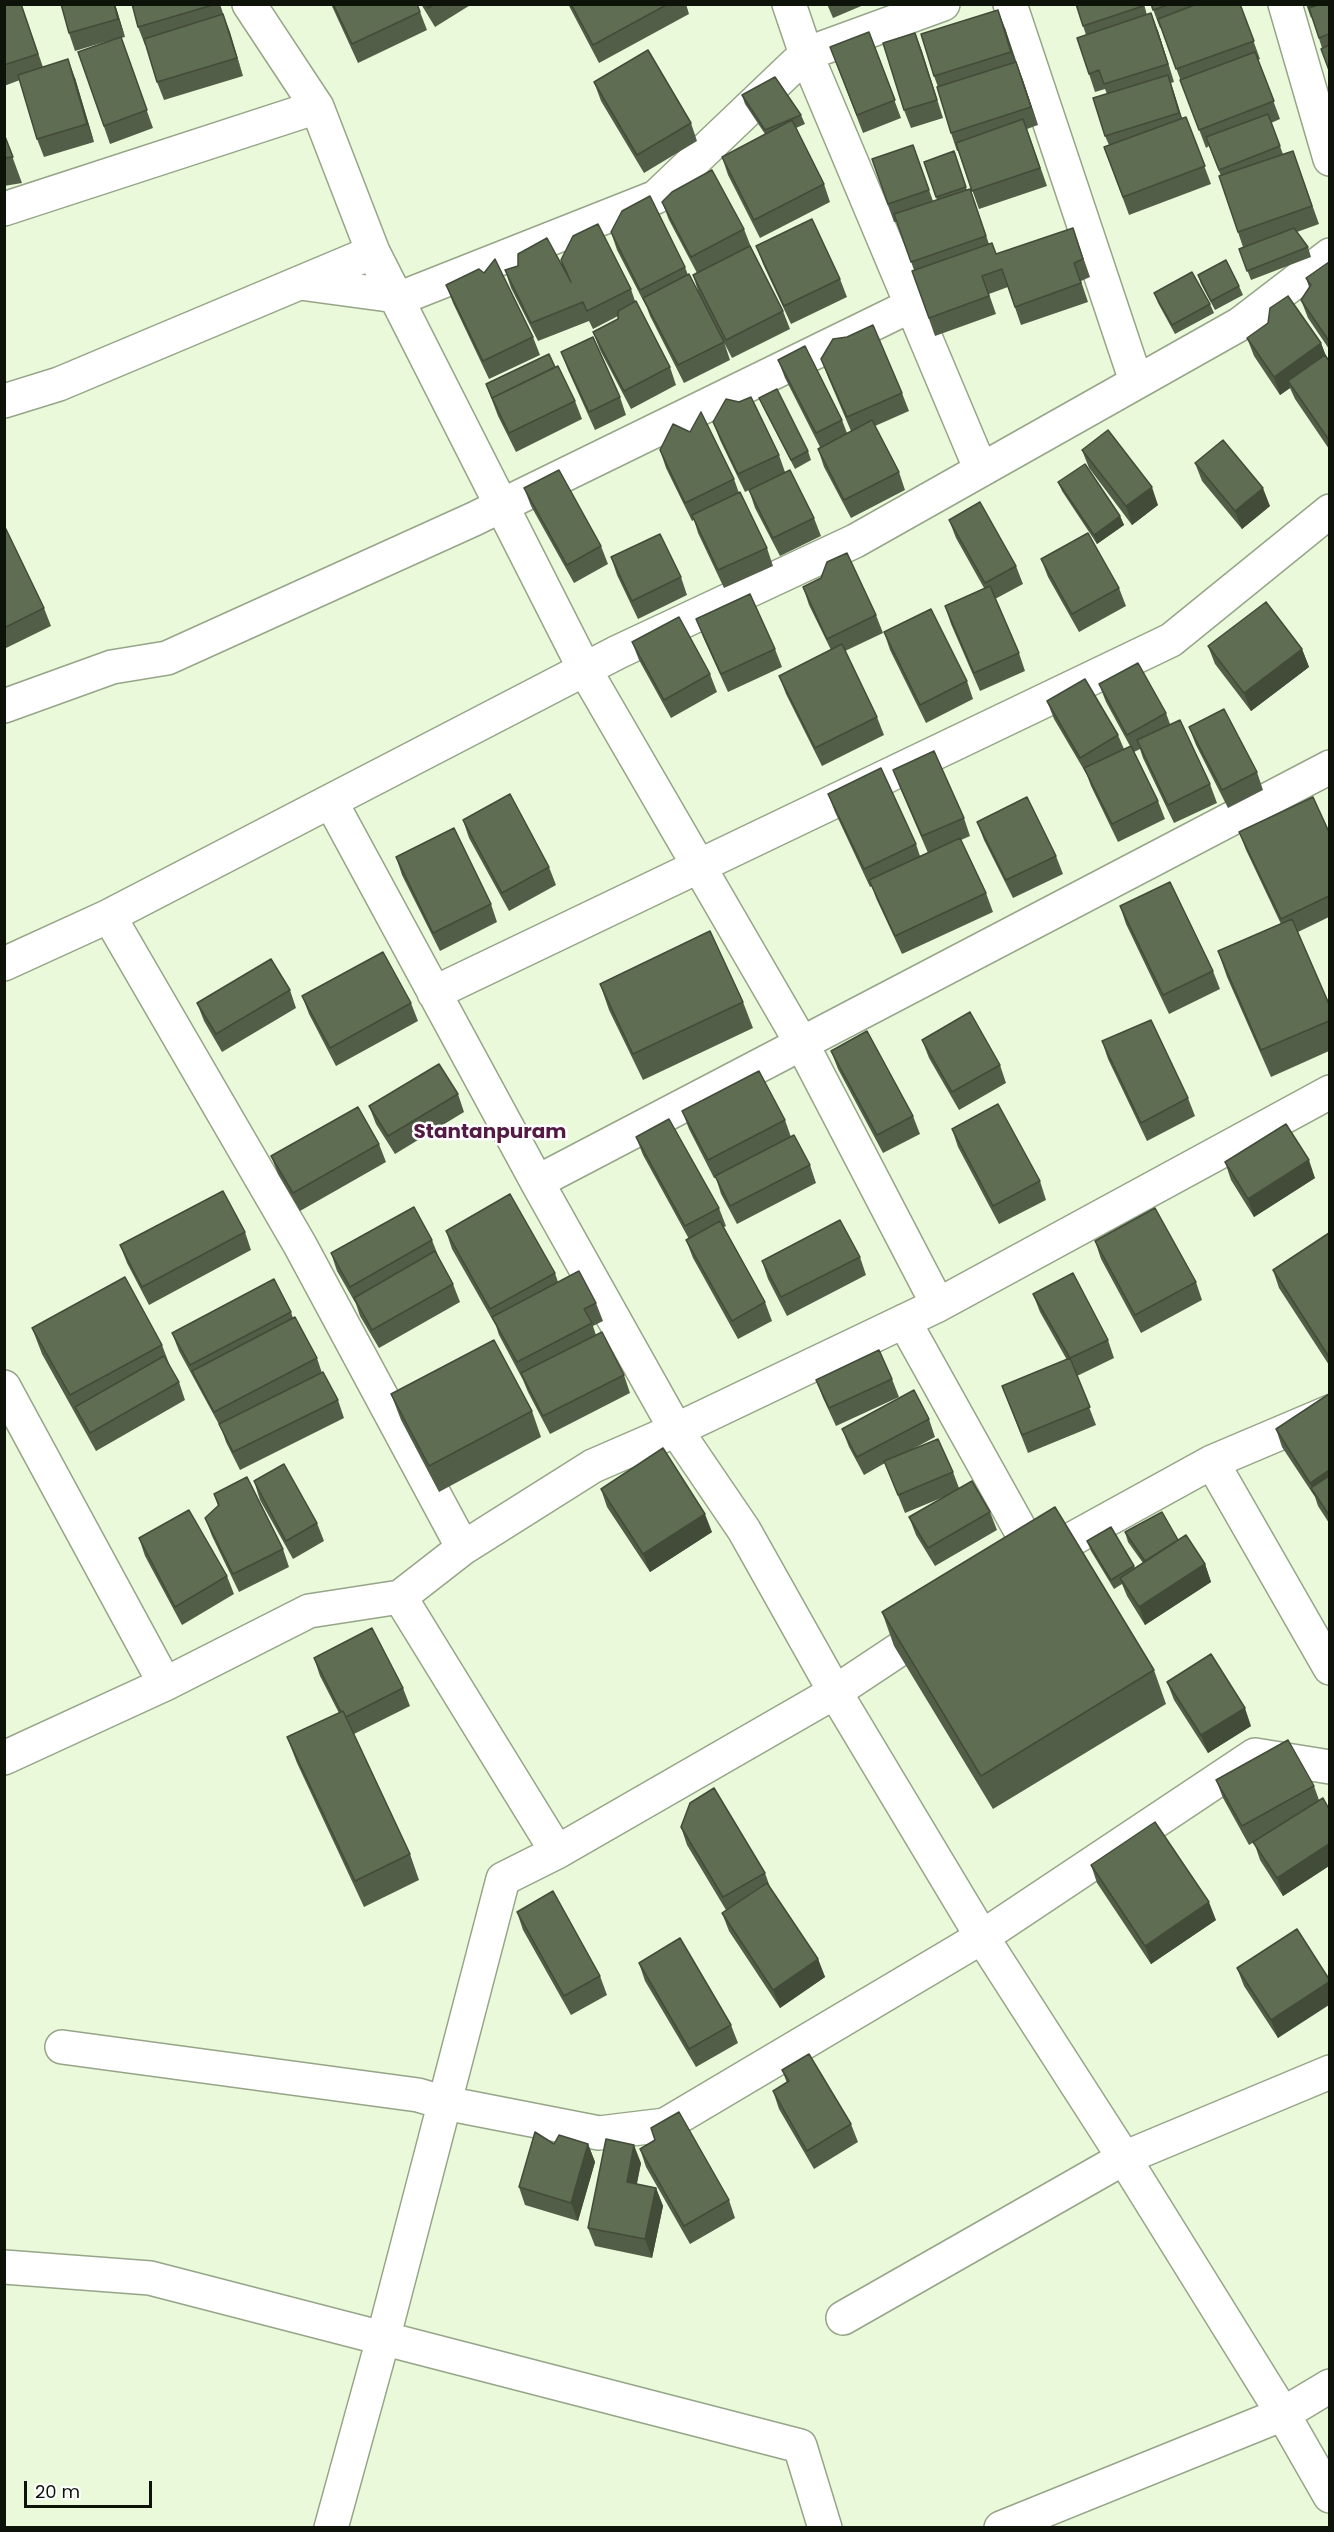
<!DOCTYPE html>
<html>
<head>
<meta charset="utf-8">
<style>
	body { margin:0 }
	#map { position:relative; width:1334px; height:2532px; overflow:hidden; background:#e9f9da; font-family:Poppins,sans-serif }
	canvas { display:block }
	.frame { position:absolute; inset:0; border:6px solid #0e1309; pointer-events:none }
	.scale { position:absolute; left:24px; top:2481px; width:128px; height:27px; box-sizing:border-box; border:3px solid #0e1309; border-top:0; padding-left:8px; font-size:18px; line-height:21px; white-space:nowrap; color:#0e1309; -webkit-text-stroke:4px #fff; paint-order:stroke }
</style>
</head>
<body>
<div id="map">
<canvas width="1334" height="2532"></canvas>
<div class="frame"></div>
<div class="scale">20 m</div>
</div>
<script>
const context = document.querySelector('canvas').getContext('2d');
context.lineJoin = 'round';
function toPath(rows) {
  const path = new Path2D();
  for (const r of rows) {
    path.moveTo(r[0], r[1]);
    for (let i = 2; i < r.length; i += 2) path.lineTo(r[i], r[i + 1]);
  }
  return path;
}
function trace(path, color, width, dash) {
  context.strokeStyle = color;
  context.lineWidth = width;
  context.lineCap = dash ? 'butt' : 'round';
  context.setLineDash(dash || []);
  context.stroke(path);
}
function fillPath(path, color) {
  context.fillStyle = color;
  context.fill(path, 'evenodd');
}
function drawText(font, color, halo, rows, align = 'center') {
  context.font = font + ' Poppins,sans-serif';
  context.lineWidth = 5;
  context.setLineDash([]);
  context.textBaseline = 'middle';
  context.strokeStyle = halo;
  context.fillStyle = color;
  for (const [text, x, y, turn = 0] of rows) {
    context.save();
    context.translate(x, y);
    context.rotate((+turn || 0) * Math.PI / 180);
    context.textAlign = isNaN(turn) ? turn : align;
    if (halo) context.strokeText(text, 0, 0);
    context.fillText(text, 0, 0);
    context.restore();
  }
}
const minor = toPath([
	[789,4,806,54,943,4],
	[1010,4,1136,381],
	[1285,4,1330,159],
	[317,107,373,252,585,670,802,1044,938,1305],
	[4,209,317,107,249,4],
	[300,283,396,296,398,299,656,197,806,54,981,470],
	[4,401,59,384,373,252],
	[4,706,112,667,167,658,474,519,912,305],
	[331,802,537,1182,1330,767],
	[109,916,300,1245,463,1548],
	[4,964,109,916,618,652,855,541,1240,324,1330,255],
	[434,993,1171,640,1330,511],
	[537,1182,676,1430,744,1530,835,1692,982,1937,1124,2158,1283,2414,1330,2496],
	[904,1321,1036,1558],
	[4,1387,165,1684,4,1758],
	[1212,1462,1330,1668],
	[1034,1560,1212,1462,1330,1412],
	[400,1597,557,1852],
	[165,1684,309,1611,400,1597,463,1548,593,1466,676,1430,938,1305,1330,1092],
	[62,2047,418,2095,445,2103,599,2133,665,2125,982,1937,1255,1755,1330,1767],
	[4,2267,150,2278,800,2446,825,2528],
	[843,2318,1124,2158,1330,2072],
	[331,2528,383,2339,503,1879,557,1852,835,1692,933,1627],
	[1001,2528,1283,2414,1330,2386]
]);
const wall = toPath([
	[4,4,21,4,43,67,75,78,94,142,44,157,37,139,20,80,4,86],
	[115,4,125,37,121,38,153,128,110,144,78,52,108,41,75,51,69,33],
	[132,4,220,4,243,76,164,100,157,82,146,45,145,45,138,27],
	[331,4,417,4,427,30,358,63],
	[421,4,472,4,435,27],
	[568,4,686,4,689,14,599,63],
	[827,4,866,4,833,18],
	[1076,4,1144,4,1147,15,1158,31,1174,82,1171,83,1182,118,1186,117,1211,184,1129,215,1104,147,1109,145,1105,136,1107,94,1105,89,1095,92,1089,74,1086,35],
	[1151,4,1240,4,1260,59,1258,60,1280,119,1271,123,1283,154,1293,151,1319,224,1297,232,1308,247,1311,257,1251,280,1239,249,1243,247,1219,176,1221,176,1209,146,1206,148,1161,28,1160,28],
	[1306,4,1329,4,1329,72,1321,49,1322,48,1312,17,1311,18],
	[1005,28,1038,125,1027,129,1047,186,979,209,958,151,957,151,951,133,938,87,934,76],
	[869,32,901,118,863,133,830,47],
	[915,33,943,118,911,128,904,110],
	[594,82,691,123,697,141,644,173,601,101],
	[742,95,801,115,805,124,796,128,824,184,830,202,760,238,728,175,722,157,765,134,745,104],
	[4,134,22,183,4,186],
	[913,145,933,201,937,200,924,162,954,151,967,190,970,189,989,244,996,254,1073,228,1090,277,1081,281,1088,302,1021,325,1008,287,989,294,996,314,935,336,912,271,914,270,897,222,894,222,872,159],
	[662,202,744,229,751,247,783,311,790,329,732,358,699,294,693,275,697,273,669,220],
	[611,232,685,267,688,275,724,342,730,360,684,383,650,316,647,308,617,250],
	[756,246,840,279,847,297,791,324,763,264],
	[561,260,631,289,635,301,670,367,676,385,631,409,600,350,593,332,618,319,618,316,593,329,589,321,538,341,511,288,505,270,518,266,565,272],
	[1329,262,1329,349,1308,318,1301,300,1309,287,1306,278],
	[1198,275,1239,286,1243,295,1215,310,1201,284],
	[446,285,533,337,540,355,489,379,453,303],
	[1154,293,1210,304,1214,313,1175,334,1158,303],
	[1247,338,1321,343,1326,357,1329,361,1329,449,1295,399,1290,388,1280,395,1254,356],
	[561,352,620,397,626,415,595,430,568,370],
	[821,359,902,393,909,411,875,426,899,472,905,490,851,518,824,467,818,449,820,447,785,378,778,360,842,420,847,433,851,431,828,377],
	[555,367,575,401,582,419,516,452,498,416,486,384],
	[759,398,808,451,811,460,795,469,763,407],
	[713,422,779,455,785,472,814,518,821,536,780,556,755,508,749,490,745,492,720,440],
	[660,450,734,479,739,493,767,548,773,566,724,588,698,533,694,520,692,521,666,468],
	[1082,450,1158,505,1132,525,1089,468],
	[1195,463,1270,506,1242,529,1202,481],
	[1058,482,1120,516,1124,525,1097,544,1062,491],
	[524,488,601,546,608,564,574,583,531,506],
	[949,520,1016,566,1023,584,995,599,1019,653,1025,671,980,691,951,624,945,606,984,588,956,538],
	[4,525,44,608,51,626,4,649],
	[611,557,681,577,687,595,638,619,617,575],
	[1041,559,1119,588,1126,606,1079,632,1048,577],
	[803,587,876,615,883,633,845,651,877,717,884,735,822,766,786,694,779,676,831,650,809,605],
	[696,619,775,649,782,667,728,692,703,637],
	[884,632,967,681,973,699,926,723,890,650],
	[632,642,710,674,717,692,671,718,639,660],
	[1208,646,1302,649,1309,667,1251,711,1215,664],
	[1099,684,1166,713,1170,724,1210,784,1217,803,1174,823,1143,758,1140,749,1134,752,1158,801,1165,819,1118,842,1091,786,1087,775,1054,719,1047,701,1118,735,1124,749,1130,746,1106,702],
	[1189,727,1257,772,1263,790,1228,808,1196,745],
	[893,770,964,818,970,836,961,840,986,893,993,912,902,954,876,898,872,886,870,887,835,812,828,794,916,844,920,856,928,853,900,788],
	[463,820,549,867,556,885,509,911,469,838],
	[977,822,1056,856,1063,874,1013,898,984,840],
	[1239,832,1329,832,1329,917,1298,932,1329,1004,1329,1051,1271,1077,1227,977,1218,951,1281,924,1246,850],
	[396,857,491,904,497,922,440,951,402,875],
	[1120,906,1213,971,1220,989,1169,1014,1126,924],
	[600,984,743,1002,753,1028,643,1080,609,1010],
	[290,990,296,1008,222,1052,204,1021,197,1003],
	[302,996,411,1003,418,1021,336,1066,309,1014],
	[922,1040,1000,1065,1006,1083,959,1110,929,1058],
	[1102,1041,1188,1098,1195,1116,1147,1141,1108,1059],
	[831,1051,913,1116,920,1134,883,1153,838,1069],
	[458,1094,464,1112,395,1154,376,1124,369,1106],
	[682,1111,785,1120,791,1137,810,1165,816,1183,737,1224,721,1194,716,1178,714,1178,689,1129],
	[952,1129,1040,1181,1046,1200,999,1224,958,1147],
	[636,1137,719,1208,726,1226,724,1227,765,1302,772,1321,738,1339,693,1258,686,1240,689,1239,643,1155],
	[379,1144,386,1162,300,1211,278,1174,271,1156],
	[1225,1162,1315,1178,1254,1217,1231,1180],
	[446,1231,555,1273,558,1282,596,1303,603,1321,593,1326,596,1335,624,1375,630,1393,550,1434,528,1392,523,1380,499,1335,496,1326,452,1249],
	[245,1232,251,1250,149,1305,127,1263,120,1245],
	[1329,1233,1329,1365,1279,1288,1273,1270],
	[432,1240,439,1258,453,1284,460,1302,379,1348,360,1316,356,1304,337,1271,331,1253],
	[1095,1241,1196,1282,1202,1300,1141,1333,1101,1259],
	[860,1257,866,1275,787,1316,768,1279,762,1261],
	[1033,1294,1108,1340,1114,1358,1077,1376,1096,1425,1028,1453,1002,1386,1067,1360,1040,1312],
	[291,1312,293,1318,317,1358,322,1373,338,1400,344,1418,240,1470,226,1442,222,1430,179,1351,172,1333],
	[32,1328,162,1345,170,1366,179,1382,185,1400,96,1451,42,1354],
	[892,1379,899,1397,836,1426,823,1398,816,1380],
	[391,1394,532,1411,541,1437,439,1492,401,1420],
	[1329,1394,1329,1523,1318,1506,1315,1497,1282,1447,1276,1429],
	[929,1419,935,1437,909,1451,953,1472,959,1488,990,1512,997,1530,935,1566,916,1535,909,1517,946,1496,905,1513,885,1463,864,1475,849,1447,842,1429],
	[254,1481,317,1523,324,1541,293,1559,260,1500],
	[601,1489,712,1532,650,1572,607,1507],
	[214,1494,283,1549,289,1567,239,1592,212,1536,205,1518,218,1506],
	[1125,1532,1178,1540,1205,1564,1211,1582,1145,1625,1127,1596,1122,1584,1114,1589,1091,1551,1087,1541,1134,1566,1135,1568,1143,1563,1128,1542],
	[139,1538,227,1576,234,1594,182,1625,145,1556],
	[882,1612,1154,1670,1166,1704,993,1809,894,1646],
	[314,1658,403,1688,410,1706,354,1734,410,1854,419,1880,364,1907,297,1763,287,1737,339,1713,320,1676],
	[1167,1682,1251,1726,1208,1753,1174,1700],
	[1216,1780,1314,1786,1319,1800,1329,1809,1329,1866,1283,1896,1260,1860,1254,1842,1249,1845,1223,1798],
	[681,1827,765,1873,770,1887,818,1959,825,1977,780,2008,729,1931,722,1913,726,1910,687,1845],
	[1091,1865,1216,1920,1151,1964,1097,1883],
	[517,1912,600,1976,607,1995,571,2015,523,1930],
	[639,1963,731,2025,738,2043,696,2067,645,1981],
	[1237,1968,1329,1979,1278,2038,1244,1986],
	[782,2070,851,2124,858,2142,814,2169,779,2109,773,2091,787,2083],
	[554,2144,588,2144,595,2162,578,2221,525,2205,519,2187],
	[640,2149,729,2200,735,2218,690,2244,646,2167],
	[641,2163,637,2184,656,2188,663,2206,652,2258,595,2246,588,2228]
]);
const shadedWall = toPath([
	[114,4,115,4,125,37,118,19],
	[998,10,1005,28,1018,70,1011,52],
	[1151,13,1158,31,1174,82],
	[223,14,230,32,243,76,237,58],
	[915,33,922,51,943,118,937,100],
	[68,59,75,78,94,142,87,124],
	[1016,62,1023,80,1038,125,1031,107],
	[1168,75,1174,93,1186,131,1179,113],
	[1321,343,1328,361,1288,381,1290,388,1280,395,1274,377],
	[1152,487,1158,505,1132,525,1126,506],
	[1263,488,1270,506,1242,529,1235,511],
	[1120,516,1124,525,1097,544,1094,535],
	[1302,649,1309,667,1251,711,1244,693],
	[1309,1160,1315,1178,1254,1217,1248,1199],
	[1329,1470,1329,1492,1313,1491,1310,1483],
	[705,1514,712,1532,650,1572,643,1554],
	[1205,1564,1211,1582,1145,1625,1139,1607],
	[1245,1708,1251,1726,1208,1753,1201,1735],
	[1329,1844,1329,1866,1283,1896,1277,1878],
	[1209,1902,1216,1920,1151,1964,1145,1946],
	[818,1959,825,1977,780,2008,773,1990],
	[1329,1982,1329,2005,1278,2038,1271,2020],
	[588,2144,595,2162,578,2221,571,2203],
	[634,2145,641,2163,633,2200,627,2182],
	[656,2188,663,2206,652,2258,645,2239]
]);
const building = toPath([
	[4,4,21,4,38,54,4,65,4,4],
	[61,4,114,4,118,19,69,33,61,4],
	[132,4,216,4,138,27,132,4],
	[333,4,417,4,420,12,352,44,333,4],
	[426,4,435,4,428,8,426,4],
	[571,4,668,4,593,45,571,4],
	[1076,4,1143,4,1143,6,1083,26,1076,4],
	[1151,4,1171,4,1153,10,1151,4],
	[1197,4,1240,4,1254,41,1176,69,1158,19,1197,4],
	[1321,4,1329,4,1329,34,1319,38,1309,8,1321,4],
	[998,10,1011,52,934,76,921,34,998,10],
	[1151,13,1168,64,1104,84,1099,70,1089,74,1077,38,1151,13],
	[223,14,237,58,157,82,144,39,223,14],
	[869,32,895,100,857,115,830,47,869,32],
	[915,33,937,100,904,110,883,43,915,33],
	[121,37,147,110,104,126,78,52,121,37],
	[1329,45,1329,70,1321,49,1329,45],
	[648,50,691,123,637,155,594,82,648,50],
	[1255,52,1274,101,1199,130,1180,80,1255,52],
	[68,59,87,124,37,139,18,75,68,59],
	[1016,62,1031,107,951,133,937,87,1016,62],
	[1168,75,1179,113,1105,136,1093,98,1168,75],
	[775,77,801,115,765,130,742,95,775,77],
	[1268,114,1280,146,1219,170,1206,137,1268,114],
	[1186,117,1205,166,1123,197,1104,147,1186,117],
	[1023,119,1040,168,972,191,956,143,1023,119],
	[792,120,824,184,754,220,722,157,792,120],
	[4,134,13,157,4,158,4,134],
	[913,145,929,190,888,204,872,159,913,145],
	[954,151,966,187,936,197,924,162,954,151],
	[1293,151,1312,206,1238,232,1219,176,1293,151],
	[712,170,744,229,691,257,662,202,672,192,712,170],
	[970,189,986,236,911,262,894,214,970,189],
	[650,196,685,267,640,290,611,232,622,211,650,196],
	[812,219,840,279,784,306,756,246,812,219],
	[598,224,631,289,587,311,583,302,531,323,505,270,518,266,518,254,547,238,571,282,561,260,573,236,598,224],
	[1073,228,1083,259,1074,263,1081,283,1015,307,1002,269,982,276,989,296,929,318,912,271,992,243,996,254,1073,228],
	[1294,228,1308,247,1247,271,1239,249,1294,228],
	[750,246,783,311,726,340,693,275,750,246],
	[495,259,533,337,483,361,446,285,479,269,484,273,495,259],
	[1226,260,1239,286,1211,301,1198,275,1226,260],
	[1329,262,1329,341,1301,300,1311,285,1306,278,1329,262],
	[1192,272,1210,304,1172,325,1154,293,1192,272],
	[689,274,724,342,678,365,643,298,689,274],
	[1288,296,1321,343,1274,377,1247,338,1268,323,1270,308,1288,296],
	[636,301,670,367,624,391,593,332,618,319,618,311,636,301],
	[873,325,902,393,847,417,821,359,833,339,847,337,873,325],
	[593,337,620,397,589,412,561,352,593,337],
	[805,346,842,420,816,433,778,360,805,346],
	[549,354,555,367,492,398,486,384,549,354],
	[1325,355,1329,361,1329,440,1288,381,1325,355],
	[558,366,575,401,509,433,492,398,558,366],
	[777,389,808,451,791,460,759,398,777,389],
	[751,397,779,455,738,474,713,422,726,399,739,402,751,397],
	[701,412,734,479,685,503,660,450,673,424,690,432,701,412],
	[872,420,899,472,844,500,818,449,872,420],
	[1108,430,1152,487,1126,506,1082,450,1108,430],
	[1223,440,1263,488,1235,511,1195,463,1223,440],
	[1085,464,1120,516,1094,535,1058,482,1085,464],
	[559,470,601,546,567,565,524,488,559,470],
	[790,470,814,518,773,538,749,490,790,470],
	[740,492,767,548,718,570,692,515,740,492],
	[980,502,1016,566,985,583,949,520,980,502],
	[4,525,44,608,4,628,4,525],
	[1088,533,1119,588,1072,614,1041,559,1088,533],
	[660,534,681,577,632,601,611,557,660,534],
	[847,553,876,615,827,639,803,587,821,578,827,562,847,553],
	[990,586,1019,653,974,673,945,606,990,586],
	[750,594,775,649,721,674,696,619,750,594],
	[1266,602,1302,649,1244,693,1208,646,1266,602],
	[931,609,967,681,920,705,884,632,931,609],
	[679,617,710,674,664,700,632,642,679,617],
	[842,644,877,717,815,748,779,676,842,644],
	[1138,663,1166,713,1127,735,1099,684,1138,663],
	[1085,679,1118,735,1080,758,1047,701,1085,679],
	[1224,709,1257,772,1222,790,1189,727,1224,709],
	[1180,720,1210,784,1168,805,1137,740,1180,720],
	[1131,746,1158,801,1112,824,1084,768,1131,746],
	[934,751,964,818,922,836,893,770,934,751],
	[881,768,916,844,864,869,828,794,881,768],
	[510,794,549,867,502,893,463,820,510,794],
	[1027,797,1056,856,1006,880,977,822,1027,797],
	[1313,797,1329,832,1329,896,1281,919,1239,832,1313,797],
	[454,828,491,904,433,933,396,857,454,828],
	[960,838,986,893,895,936,869,880,960,838],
	[1170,882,1213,971,1163,995,1120,906,1170,882],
	[1292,919,1329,1004,1329,1021,1261,1050,1218,951,1292,919],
	[710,931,743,1002,633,1054,600,984,710,931],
	[383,952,411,1003,330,1048,302,996,383,952],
	[271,959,290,990,216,1034,197,1003,271,959],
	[970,1012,1000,1065,952,1092,922,1040,970,1012],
	[1151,1020,1188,1098,1141,1123,1102,1041,1151,1020],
	[867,1031,913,1116,877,1135,831,1051,867,1031],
	[439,1064,458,1094,388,1136,369,1106,439,1064],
	[759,1071,785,1120,708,1160,682,1111,759,1071],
	[998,1104,1040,1181,993,1206,952,1129,998,1104],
	[358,1107,379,1144,293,1193,271,1156,358,1107],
	[669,1119,719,1208,685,1226,636,1137,669,1119],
	[1286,1124,1309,1160,1248,1199,1225,1162,1286,1124],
	[794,1135,810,1165,730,1206,715,1176,794,1135],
	[223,1191,245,1232,142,1287,120,1245,223,1191],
	[510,1194,555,1273,490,1309,446,1231,510,1194],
	[414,1207,432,1240,350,1287,331,1253,414,1207],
	[1155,1208,1196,1282,1135,1315,1095,1241,1155,1208],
	[840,1220,860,1257,781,1297,762,1261,840,1220],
	[720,1221,765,1302,732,1321,686,1240,720,1221],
	[1329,1233,1329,1357,1273,1270,1329,1233],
	[435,1251,453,1284,372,1330,354,1298,435,1251],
	[579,1271,596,1303,584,1309,592,1323,517,1362,492,1317,579,1271],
	[1073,1273,1108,1340,1070,1358,1033,1294,1073,1273],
	[125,1277,162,1345,70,1395,32,1328,125,1277],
	[274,1279,291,1312,190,1365,172,1333,274,1279],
	[295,1317,317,1358,214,1412,192,1371,295,1317],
	[602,1332,624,1375,543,1416,521,1373,602,1332],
	[494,1340,532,1411,429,1466,391,1394,494,1340],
	[879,1350,892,1379,829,1408,816,1380,879,1350],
	[164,1356,179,1382,90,1433,75,1407,164,1356],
	[1070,1358,1090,1407,1022,1435,1002,1386,1070,1358],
	[323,1372,338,1400,233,1452,219,1424,323,1372],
	[914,1390,929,1419,857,1457,842,1429,914,1390],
	[1329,1394,1329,1470,1310,1483,1276,1429,1329,1394],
	[938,1439,953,1472,898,1495,884,1461,938,1439],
	[663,1448,705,1514,643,1554,601,1489,663,1448],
	[284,1464,317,1523,286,1541,254,1481,284,1464],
	[1329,1476,1329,1515,1311,1488,1329,1476],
	[247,1477,283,1549,233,1574,205,1518,219,1505,214,1494,247,1477],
	[972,1481,990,1512,928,1548,909,1517,972,1481],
	[1055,1507,1154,1670,981,1776,882,1612,1055,1507],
	[189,1510,227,1576,175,1607,139,1538,189,1510],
	[1162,1512,1178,1540,1145,1561,1125,1532,1162,1512],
	[1111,1527,1134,1566,1111,1580,1087,1541,1111,1527],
	[1186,1535,1205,1564,1139,1607,1120,1578,1186,1535],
	[372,1628,403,1688,346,1717,343,1711,341,1712,314,1658,372,1628],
	[1211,1654,1245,1708,1201,1735,1167,1682,1211,1654],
	[343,1711,410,1854,355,1881,287,1737,343,1711],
	[1288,1740,1314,1786,1242,1826,1216,1780,1288,1740],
	[714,1788,765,1873,723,1897,681,1827,690,1803,714,1788],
	[1323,1798,1329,1809,1329,1844,1277,1878,1253,1842,1323,1798],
	[1155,1822,1209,1902,1145,1946,1091,1865,1155,1822],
	[767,1883,818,1959,773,1990,722,1913,767,1883],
	[553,1891,600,1976,564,1996,517,1912,553,1891],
	[1297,1929,1329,1979,1329,1982,1271,2020,1237,1968,1297,1929],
	[680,1938,731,2025,689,2049,639,1963,680,1938],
	[809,2054,851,2124,807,2151,773,2091,789,2081,782,2070,809,2054],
	[679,2112,729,2200,684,2226,640,2149,655,2140,651,2128,679,2112],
	[535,2132,554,2144,559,2135,588,2144,571,2203,519,2187,535,2132],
	[606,2139,634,2145,627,2182,656,2188,645,2239,588,2228,606,2139]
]);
const neighbourhoodNames = [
	["Stantanpuram",490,1133]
];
trace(minor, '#96a588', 36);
trace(minor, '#fff', 33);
fillPath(wall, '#525e47');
fillPath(shadedWall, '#424c39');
fillPath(building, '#5f6d52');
trace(building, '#424c39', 1.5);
drawText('bold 20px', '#531a43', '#fff', neighbourhoodNames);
</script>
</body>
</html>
